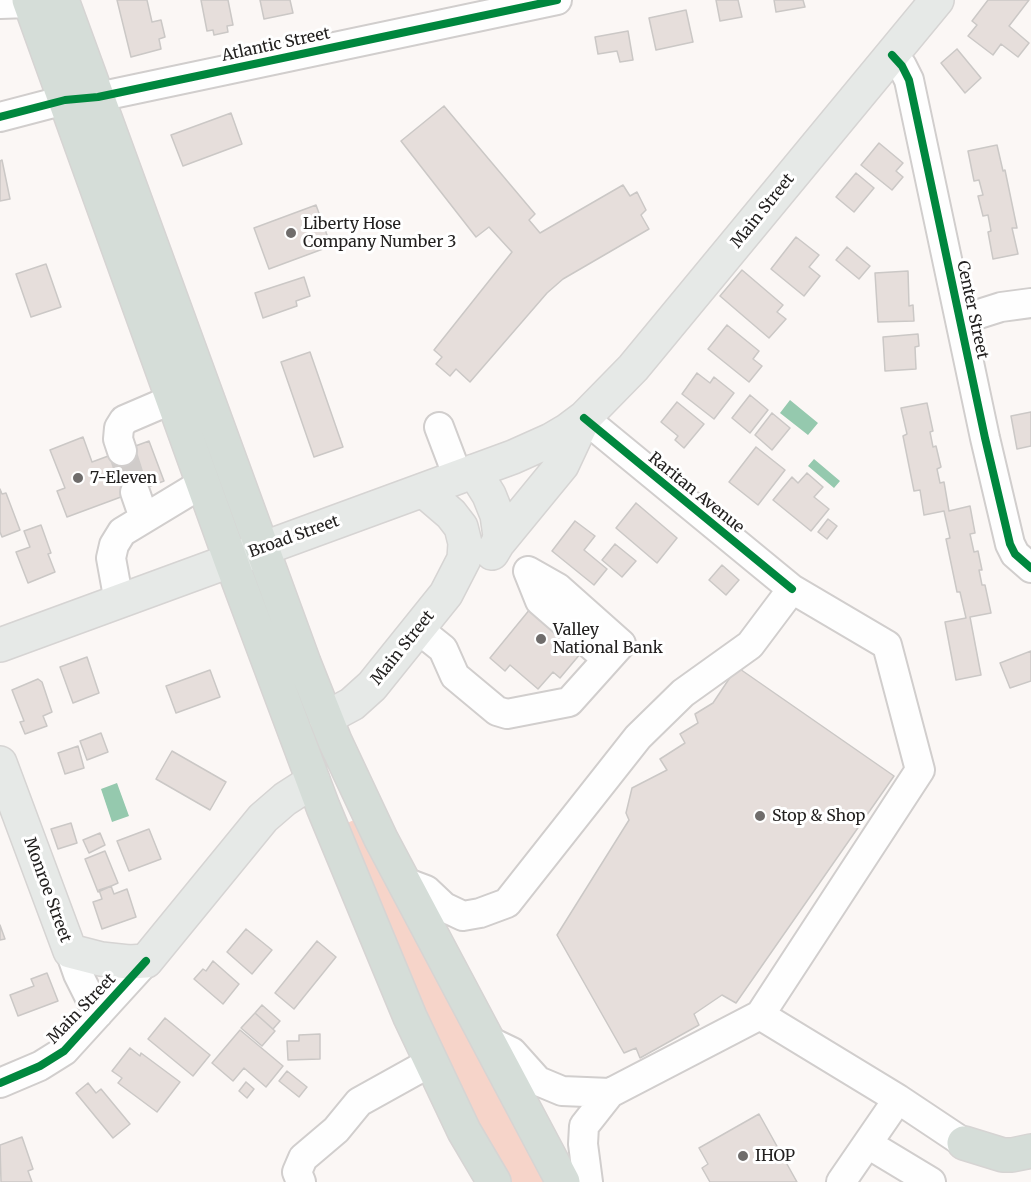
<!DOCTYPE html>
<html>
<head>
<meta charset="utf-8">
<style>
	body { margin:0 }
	canvas { display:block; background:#fbf7f5 }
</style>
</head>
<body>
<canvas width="1031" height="1182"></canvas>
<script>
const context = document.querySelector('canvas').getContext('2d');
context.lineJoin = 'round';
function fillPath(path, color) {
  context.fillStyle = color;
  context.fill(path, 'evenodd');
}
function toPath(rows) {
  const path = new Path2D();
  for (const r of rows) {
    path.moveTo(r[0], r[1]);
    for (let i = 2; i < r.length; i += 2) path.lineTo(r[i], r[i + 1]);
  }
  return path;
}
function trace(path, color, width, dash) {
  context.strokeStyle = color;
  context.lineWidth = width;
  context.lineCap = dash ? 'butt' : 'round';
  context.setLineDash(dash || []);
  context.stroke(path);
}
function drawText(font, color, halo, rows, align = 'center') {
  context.font = font + ' Merriweather,serif';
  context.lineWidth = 6;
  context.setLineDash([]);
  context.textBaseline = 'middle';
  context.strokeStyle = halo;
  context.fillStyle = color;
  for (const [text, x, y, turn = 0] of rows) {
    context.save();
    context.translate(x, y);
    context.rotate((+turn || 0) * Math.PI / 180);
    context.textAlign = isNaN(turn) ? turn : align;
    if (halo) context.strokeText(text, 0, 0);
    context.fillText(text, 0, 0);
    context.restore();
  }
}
const green = toPath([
	[354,820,546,1182,507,1182,424,1014,347,823]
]);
const water = toPath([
	[790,400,818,423,808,435,780,413],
	[814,459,840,481,834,488,808,466],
	[117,783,129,816,112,822,101,789]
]);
const building = toPath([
	[117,0,147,0,152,22,161,20,165,37,159,39,161,49,131,57,117,0],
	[201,0,228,0,233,25,227,26,228,32,214,35,213,30,207,31,201,0],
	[260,0,290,0,293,13,264,19,260,0],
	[716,0,738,0,742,17,720,21,716,0],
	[774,0,803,0,805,7,776,12,774,0],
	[988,0,1029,0,1009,26,1029,43,1018,57,1001,44,993,55,968,36,977,25,972,21,988,0],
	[686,10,693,42,656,50,649,18,686,10],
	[628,31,633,60,620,62,617,51,598,54,595,37,628,31],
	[957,49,981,78,965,93,941,63,957,49],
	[444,106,535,214,529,220,540,233,623,185,630,196,637,192,646,210,641,215,649,229,563,279,547,293,470,382,456,369,450,376,436,364,442,357,434,350,512,252,489,227,476,237,401,141,444,106],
	[231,113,242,144,183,166,171,135,231,113],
	[879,143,903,163,896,171,903,177,892,190,861,165,879,143],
	[997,145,1003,171,1005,170,1017,228,1012,228,1018,254,993,259,988,232,991,231,988,215,983,216,978,196,983,195,979,180,974,181,968,151,997,145],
	[2,160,10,199,0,201,0,161,2,160],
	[856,173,874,188,854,212,836,197,856,173],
	[316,205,331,246,269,269,254,228,316,205],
	[796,237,819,255,809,267,820,276,804,296,771,269,796,237],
	[847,247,870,266,859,279,836,260,847,247],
	[46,264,61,307,31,317,16,274,46,264],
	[742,270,783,305,777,312,786,319,769,338,720,296,742,270],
	[908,271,909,306,913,305,914,321,878,322,875,273,908,271],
	[304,277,310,296,296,301,297,306,263,318,255,293,304,277],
	[727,325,759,351,753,359,762,366,749,382,708,349,727,325],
	[918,334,919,346,915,347,916,369,885,371,883,337,918,334],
	[310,352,343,447,314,457,281,362,310,352],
	[697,373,710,383,714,377,734,393,714,419,682,394,697,373],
	[750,395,768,410,750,433,732,418,750,395],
	[677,402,704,424,684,448,675,440,678,436,661,422,677,402],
	[927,403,933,431,930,432,933,447,936,446,941,467,937,469,940,483,944,482,949,511,970,506,975,533,970,534,974,552,978,551,982,570,979,570,982,585,985,585,991,613,970,617,981,675,956,680,945,622,966,618,960,592,957,592,946,539,950,538,944,511,924,515,920,490,914,491,903,436,907,434,901,408,927,403],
	[1031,412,1031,446,1017,449,1011,416,1031,412],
	[772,413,790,428,772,450,755,435,772,413],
	[83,437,92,462,149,441,164,481,67,517,57,491,65,488,50,450,83,437],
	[756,447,785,470,758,505,729,482,756,447],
	[807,473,823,487,814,497,829,509,811,531,773,500,792,477,798,483,807,473],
	[0,489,2,494,6,493,20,530,2,537,0,532,0,489],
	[636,503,677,538,657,563,616,528,636,503],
	[828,519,837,526,827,539,818,532,828,519],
	[575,521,595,536,584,550,607,569,594,585,552,551,575,521],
	[41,525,51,553,48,554,55,572,28,583,16,552,30,547,24,531,41,525],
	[615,544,636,561,622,577,602,560,615,544],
	[722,565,739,580,726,595,709,580,722,565],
	[535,603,586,647,560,678,553,672,538,689,510,665,505,671,490,658,535,603],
	[1031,651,1031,681,1010,688,1000,663,1031,651],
	[87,657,99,693,73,703,60,667,87,657],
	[737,667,894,776,736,1003,722,995,694,1014,699,1025,640,1058,636,1048,624,1053,557,935,629,820,626,813,632,788,667,770,660,759,685,743,680,734,698,723,695,714,713,703,737,667],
	[210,670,220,697,176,713,166,686,210,670],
	[38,679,42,682,52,712,43,716,47,726,25,734,20,722,24,721,12,690,38,679],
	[101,733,108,752,87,760,80,741,101,733],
	[78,746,84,768,65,774,58,753,78,746],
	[172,751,226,782,210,810,156,779,172,751],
	[71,823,77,843,58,849,51,829,71,823],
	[149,829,161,859,129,871,117,841,149,829],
	[100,833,105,845,89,853,83,840,100,833],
	[105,851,118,883,98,892,85,859,105,851],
	[111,886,114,894,127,889,136,917,102,929,93,902,102,899,99,890,111,886],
	[0,925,5,939,0,940,0,925],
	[246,929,272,950,252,974,227,952,246,929],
	[317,941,336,957,294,1009,275,993,317,941],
	[213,961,239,984,223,1004,194,979,203,969,206,971,213,961],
	[47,973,58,1001,18,1016,10,995,34,986,31,979,47,973],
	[262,1005,280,1021,273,1029,255,1013,262,1005],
	[255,1013,275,1031,262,1046,241,1028,255,1013],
	[165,1018,210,1055,193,1076,148,1039,165,1018],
	[240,1030,283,1066,266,1087,244,1068,233,1081,212,1063,240,1030],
	[320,1034,320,1059,288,1060,287,1041,299,1041,299,1035,320,1034],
	[130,1048,140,1056,141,1053,180,1082,157,1112,118,1083,122,1078,112,1071,130,1048],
	[287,1071,307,1087,299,1097,279,1081,287,1071],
	[246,1082,254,1089,247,1098,239,1091,246,1082],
	[88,1083,96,1093,101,1089,130,1124,113,1138,76,1093,88,1083],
	[759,1114,797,1182,710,1182,702,1168,708,1164,699,1148,759,1114],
	[22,1137,33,1169,28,1171,32,1182,1,1182,0,1145,22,1137]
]);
const minorTunnel = toPath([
	[122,451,135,492]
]);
const minor = toPath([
	[0,4,30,3],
	[892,55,902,66,909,80,985,438,1010,544,1015,554,1031,568],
	[0,117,65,100,98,97,557,0],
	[960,320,1001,307,1031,303],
	[584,418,792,589,887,645,920,770,760,1015,610,1093,584,1126,583,1144,588,1182],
	[439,427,458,477],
	[122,451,118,439,119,428,124,420,173,399],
	[135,492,144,518],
	[528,571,540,601,607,659],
	[119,602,111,558,114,545,122,532,203,483],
	[418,629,443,649,455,676,497,711,507,714,569,702,621,644,558,588,528,571],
	[402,881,426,890,444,907,463,916,480,913,507,903,638,737,683,693,750,645,792,589],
	[70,951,78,974,98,1014],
	[760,1015,898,1099,964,1143],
	[487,1040,512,1052,538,1081,562,1091,610,1093],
	[0,1083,40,1066,64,1051,146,961],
	[868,1144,931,1182],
	[301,1182,297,1172,303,1158,336,1130,359,1102,431,1062],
	[841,1182,898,1099]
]);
const major = toPath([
	[474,471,489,495,497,515,500,536,498,543,492,553],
	[498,543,562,465,584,418],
	[0,645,513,457,551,440,568,430,584,418,633,368,937,0],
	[326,718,352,704,372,686,446,594,464,559,465,543,461,527,451,514,423,490],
	[0,763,70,951,101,959,129,962,146,961,263,818,285,799,313,781]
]);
const highway = toPath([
	[29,0,231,561,323,807,410,1017,464,1131,494,1182],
	[62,0,304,663,335,741,381,839,563,1182],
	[964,1143,1003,1155,1012,1155,1031,1151]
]);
const cycleway = toPath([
	[892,55,902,66,909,80,985,438,1010,544,1015,554,1031,568],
	[0,117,65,100,98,97,557,0],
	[584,418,792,589],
	[0,1083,40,1066,64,1051,146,961]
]);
const markers = [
	[291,233,6,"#6f6c6b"],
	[78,478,6,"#6f6c6b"],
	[541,639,6,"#6f6c6b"],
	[760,816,6,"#6f6c6b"],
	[743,1156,6,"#6f6c6b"]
];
const streetNames = [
	["Atlantic Street",276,45,-12],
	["Main Street",763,211,-51],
	["Center Street",972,310,78],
	["Raritan Avenue",696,493,39],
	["Broad Street",294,537,-20],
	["Main Street",403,648,-51],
	["Monroe Street",47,890,70],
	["Main Street",82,1009,-46]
];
const poiNames = [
	["Liberty Hose",303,224],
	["Company Number 3",303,242],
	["7-Eleven",90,478],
	["Valley",553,630],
	["National Bank",553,648],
	["Stop & Shop",772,816],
	["IHOP",755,1156]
];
fillPath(green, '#f6d4c9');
fillPath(water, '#95c9ae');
fillPath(building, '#e6dedb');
trace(building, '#cbc8c6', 1.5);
trace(minorTunnel, '#d0ccca', 28, [28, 14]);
trace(minor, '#d1cecd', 32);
trace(major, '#d6d4d3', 36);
trace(highway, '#d6d4d3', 36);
trace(minor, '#fefefe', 28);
trace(major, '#e6e9e7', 33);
trace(highway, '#d5ddd8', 33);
trace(cycleway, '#00873e', 8);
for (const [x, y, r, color] of markers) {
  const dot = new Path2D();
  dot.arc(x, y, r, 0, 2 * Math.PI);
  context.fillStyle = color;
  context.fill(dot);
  trace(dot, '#fff', 2);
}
drawText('16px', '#232120', '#fff', streetNames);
drawText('16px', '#232120', '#fff', poiNames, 'left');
</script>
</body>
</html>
